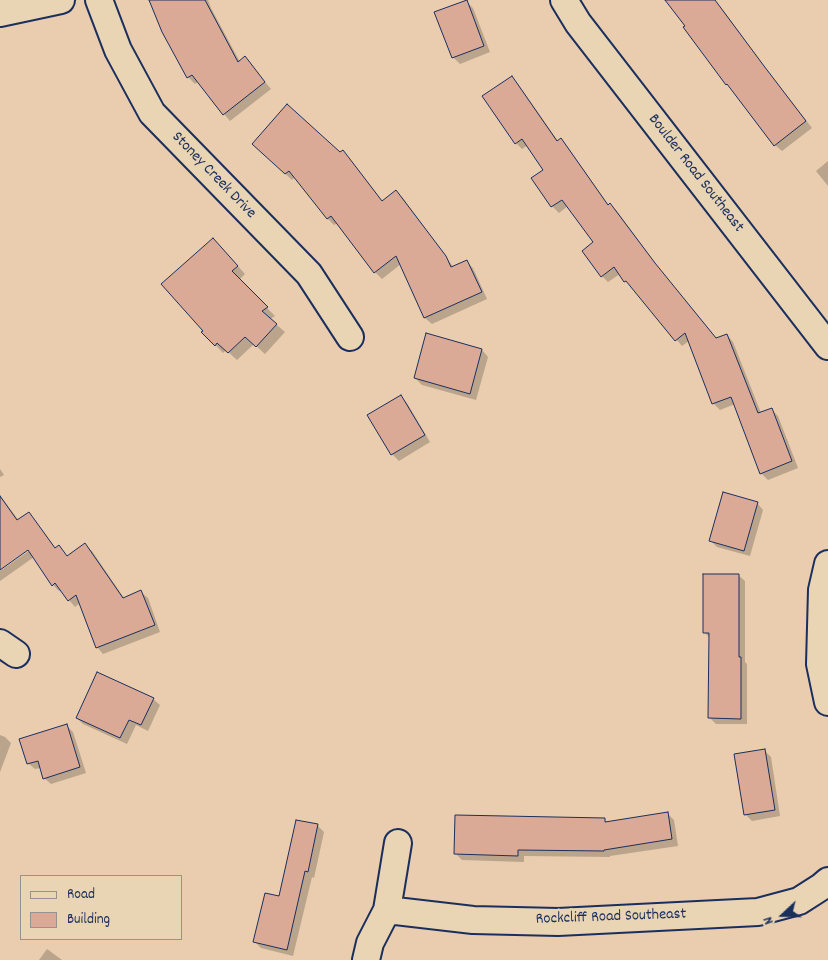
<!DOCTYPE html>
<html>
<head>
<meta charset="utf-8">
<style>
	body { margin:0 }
	#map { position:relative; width:828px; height:960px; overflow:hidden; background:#e9cdae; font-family:Dekko,sans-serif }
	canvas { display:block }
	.legend { position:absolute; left:20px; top:875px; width:162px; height:65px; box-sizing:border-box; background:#e9d4b3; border:1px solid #979291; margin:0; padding:6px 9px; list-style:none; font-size:15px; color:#1b2f5e }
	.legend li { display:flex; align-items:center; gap:10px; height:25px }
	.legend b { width:25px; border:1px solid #979291 }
	.north { position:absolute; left:758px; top:890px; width:50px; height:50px; -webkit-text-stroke:4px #e9d4b3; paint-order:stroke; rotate:249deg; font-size:14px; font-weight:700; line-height:20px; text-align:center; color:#1b2f5e }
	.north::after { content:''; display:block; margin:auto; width:18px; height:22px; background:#1b2f5e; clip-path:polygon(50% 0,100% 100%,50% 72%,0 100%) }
</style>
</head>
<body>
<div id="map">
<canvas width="828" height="960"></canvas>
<ul class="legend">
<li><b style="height:6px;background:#e9d4b3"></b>Road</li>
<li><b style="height:14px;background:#dbaa97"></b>Building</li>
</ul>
<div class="north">N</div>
</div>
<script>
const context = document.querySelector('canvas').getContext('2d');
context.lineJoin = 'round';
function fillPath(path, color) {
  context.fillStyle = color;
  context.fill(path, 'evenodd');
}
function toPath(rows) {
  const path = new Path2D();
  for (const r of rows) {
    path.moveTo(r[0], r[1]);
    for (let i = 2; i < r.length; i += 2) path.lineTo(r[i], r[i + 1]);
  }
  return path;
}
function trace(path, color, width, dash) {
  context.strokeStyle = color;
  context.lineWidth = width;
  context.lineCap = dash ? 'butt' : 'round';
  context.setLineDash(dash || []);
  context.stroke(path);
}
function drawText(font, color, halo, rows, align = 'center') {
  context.font = font + ' Dekko,sans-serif';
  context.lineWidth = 5;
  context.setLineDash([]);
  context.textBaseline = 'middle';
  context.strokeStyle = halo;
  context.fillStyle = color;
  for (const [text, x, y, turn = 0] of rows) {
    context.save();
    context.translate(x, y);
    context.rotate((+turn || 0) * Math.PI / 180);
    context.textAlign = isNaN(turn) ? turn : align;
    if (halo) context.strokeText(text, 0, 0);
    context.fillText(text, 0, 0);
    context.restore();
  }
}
const shadow = toPath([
	[151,0,208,0,211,8,240,62,245,58,271,89,230,121,224,114,198,82,195,84,188,77],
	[667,0,713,0,723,10,770,74,812,128,782,151,775,145,734,91,727,84,687,26],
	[466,1,473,8,490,52,460,64,453,57],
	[511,77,518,84,558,141,561,139,567,146,609,206,610,205,617,211,661,271,717,339,727,335,733,342,761,413,771,409,778,416,798,468,768,480,761,473,735,404,720,410,713,403,689,341,682,346,620,274,608,282,602,276,595,243,568,206,559,213,552,206,533,178,545,170,528,145,522,149,516,143],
	[260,150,340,153,343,151,349,158,383,202,396,192,403,198,454,268,467,262,473,268,487,299,432,324,425,318,401,264,382,279,375,272,338,223,334,225,328,219,295,177,292,180],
	[828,161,828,186,816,171],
	[221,247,245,274,239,280,275,316,270,319,285,332,265,354,254,344,237,360,226,350,223,353,203,332],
	[482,350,488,357,476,400,422,385,415,378],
	[401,397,407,403,430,442,399,461,392,454,369,416],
	[0,469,4,475,0,477],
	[0,495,19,521,29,514,35,520,56,549,59,547,68,557,85,545,92,551,124,598,141,592,148,598,160,632,103,654,97,647,80,603,75,607,69,600,61,590,59,591,53,585,34,557,0,581,0,571,33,548,32,546,0,568],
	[757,503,763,510,750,556,717,547,711,541],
	[738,575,745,581,745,662,747,664,747,724,716,724,710,718,710,638,705,633],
	[153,699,160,705,148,731,136,725,127,744,83,724,77,718],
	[66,725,73,732,86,773,51,784,44,778,41,768,35,769,28,763],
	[0,735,5,737,11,743,0,772],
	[765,751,771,757,780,816,752,821,745,814],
	[668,814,674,820,678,846,610,856,610,857,524,856,524,862,462,860,455,853,604,819,607,823],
	[318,826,324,832,314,878,312,877,293,956,261,948,255,942],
	[47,949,62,960,39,960]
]);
const building = toPath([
	[149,0,205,0,238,62,245,56,265,82,223,115,192,75,187,78,162,32,149,0],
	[467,0,484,46,452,58,434,12,467,0],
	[665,0,715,0,764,66,806,121,774,146,727,84,726,85,683,27,685,26,665,0],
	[512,76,557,141,561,138,608,205,610,203,655,263,716,338,727,334,758,413,772,408,792,461,760,474,731,397,712,404,685,333,675,341,626,281,624,282,614,267,601,277,582,251,593,242,562,200,551,207,531,178,543,170,522,139,515,144,482,96,512,76],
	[287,104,340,152,343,150,382,201,396,190,446,256,451,267,467,260,482,292,424,318,396,256,374,273,331,216,327,219,289,171,285,174,252,144,287,104],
	[213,238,238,266,232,271,268,307,262,311,277,324,256,347,245,337,228,353,217,343,215,346,201,332,203,331,161,284,213,238],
	[426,333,482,349,470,394,414,378,426,333],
	[401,395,425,435,391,455,367,415,401,395],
	[723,492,758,502,744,551,709,541,723,492],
	[0,496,17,520,29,512,55,548,59,545,67,556,85,543,123,598,141,590,155,625,96,648,76,595,68,601,55,583,52,586,28,550,0,570,0,496],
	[703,574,739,574,739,657,741,657,741,719,708,718,709,633,703,633,703,574],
	[97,672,154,698,141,725,129,720,120,738,76,718,97,672],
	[67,724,80,767,43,779,38,761,27,764,19,739,67,724],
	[765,749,775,810,744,815,734,754,765,749],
	[668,812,672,839,604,850,604,851,518,850,518,856,454,854,455,815,605,818,605,822,668,812],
	[296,820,318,824,308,872,305,871,287,950,253,942,265,893,279,896,296,820]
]);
const minor = toPath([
	[99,0,118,50,152,113,309,274,350,337],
	[564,0,578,23,828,346],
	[0,13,61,0],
	[828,564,822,590,820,664,828,702],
	[0,643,16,654],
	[387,910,473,920,558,922,758,912,799,901,821,887,828,881],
	[366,960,370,943,387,910,398,843]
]);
const streetNames = [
	["Boulder Road Southeast",695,174,52],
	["Stoney Creek Drive",213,176,46],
	["Rockcliff Road Southeast",611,918,-2]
];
fillPath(shadow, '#0003');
fillPath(building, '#dbaa97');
trace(building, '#1b2f5e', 1);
trace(minor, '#1b2f5e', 30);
trace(minor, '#e9d4b3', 26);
drawText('16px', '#1b2f5e', '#e9d4b3', streetNames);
</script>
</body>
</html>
